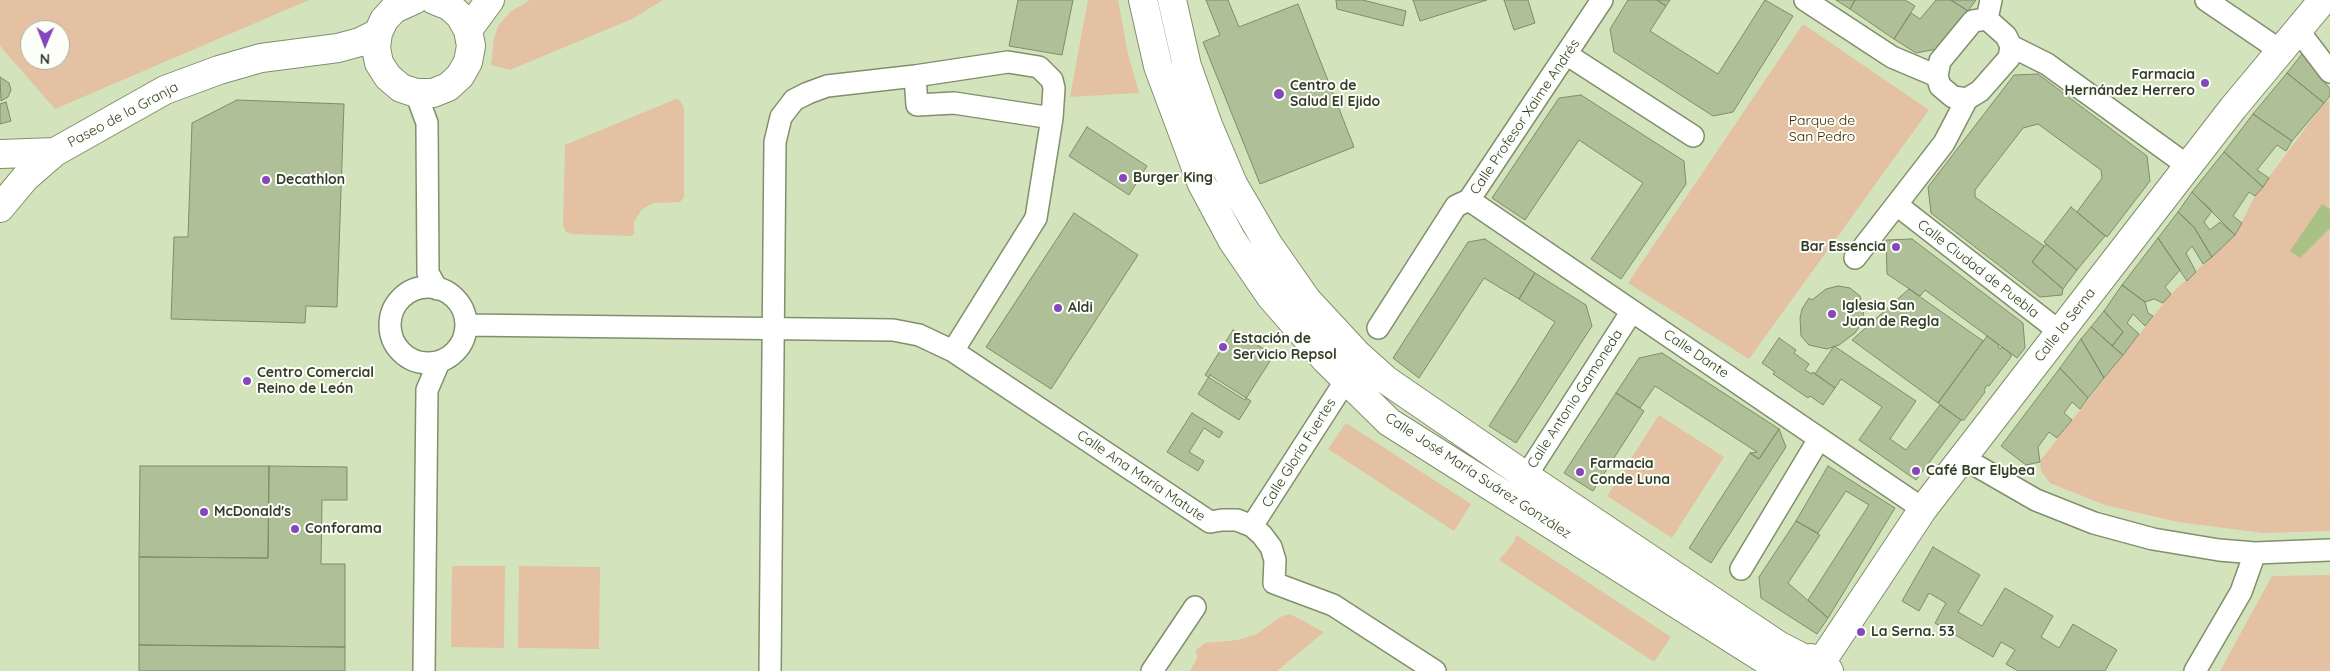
<!DOCTYPE html>
<html>
<head>
<meta charset="utf-8">
<style>
	body { margin:0 }
	#map { position:relative; width:2330px; height:671px; overflow:hidden; background:#d3e4bc; font-family:Quicksand,sans-serif }
	canvas { display:block }
	.north { position:absolute; left:20px; top:20px; width:50px; height:50px; box-sizing:border-box; background:#fcfff7; border:1px solid #acb1a6; border-radius:50%; rotate:181deg; font-size:14px; font-weight:700; line-height:20px; text-align:center; color:#353c2c }
	.north::after { content:''; display:block; margin:auto; width:18px; height:22px; background:#8647bd; clip-path:polygon(50% 0,100% 100%,50% 72%,0 100%) }
</style>
</head>
<body>
<div id="map">
<canvas width="2330" height="671"></canvas>
<div class="north">N</div>
</div>
<script>
const context = document.querySelector('canvas').getContext('2d');
context.lineJoin = 'round';
function fillPath(path, color) {
  context.fillStyle = color;
  context.fill(path, 'evenodd');
}
function toPath(rows) {
  const path = new Path2D();
  for (const r of rows) {
    if (r.length === 3) {
      path.moveTo(r[0] + r[2], r[1]);
      path.arc(r[0], r[1], r[2], 0, 2 * Math.PI);
      continue;
    }
    path.moveTo(r[0], r[1]);
    for (let i = 2; i < r.length; i += 2) path.lineTo(r[i], r[i + 1]);
  }
  return path;
}
function trace(path, color, width, dash) {
  context.strokeStyle = color;
  context.lineWidth = width;
  context.lineCap = dash ? 'butt' : 'round';
  context.setLineDash(dash || []);
  context.stroke(path);
}
function drawText(font, color, halo, rows, align = 'center') {
  context.font = font + ' Quicksand,sans-serif';
  context.lineWidth = 4;
  context.setLineDash([]);
  context.textBaseline = 'middle';
  context.strokeStyle = halo;
  context.fillStyle = color;
  for (const [text, x, y, turn = 0] of rows) {
    context.save();
    context.translate(x, y);
    context.rotate((+turn || 0) * Math.PI / 180);
    context.textAlign = isNaN(turn) ? turn : align;
    if (halo) context.strokeText(text, 0, 0);
    context.fillText(text, 0, 0);
    context.restore();
  }
}
const green = toPath([
	[0,0,309,0,55,109,0,46],
	[30,30,60,30,60,60,30,60],
	[530,0,663,0,632,19,510,70,491,65,494,39,498,26,510,12],
	[1088,0,1118,0,1128,54,1139,93,1070,97],
	[1803,24,1929,110,1749,359,1628,283],
	[676,99,680,100,684,108,684,197,680,202,654,203,642,209,634,222,634,234,631,236,572,234,566,232,563,225,565,145],
	[2329,100,2330,531,2263,533,2178,522,2105,505,2050,483,2041,471,2040,461,2171,294,2235,235,2255,196,2324,103],
	[1659,415,1724,457,1672,538,1607,496],
	[1346,423,1471,504,1454,531,1328,449],
	[1516,535,1671,637,1654,662,1499,560,1514,542],
	[452,566,505,566,504,648,451,647],
	[519,566,600,567,599,649,518,648],
	[2330,575,2330,671,2220,671,2272,576],
	[1290,614,1324,632,1277,671,1190,671,1197,658,1196,650,1205,643,1238,640,1257,634,1280,617]
]);
const water = toPath([
	[2322,204,2330,209,2330,228,2300,258,2290,251]
]);
const building = toPath([
	[1018,0,1073,0,1062,55,1009,46,1018,0],
	[1206,0,1228,0,1239,27,1298,4,1354,147,1260,184,1203,42,1220,35,1206,0],
	[1336,0,1363,0,1406,11,1403,26,1337,9,1336,0],
	[1413,0,1487,0,1420,21,1413,0],
	[1504,0,1528,0,1535,23,1514,30,1504,0],
	[1628,0,1657,0,1666,6,1650,31,1718,74,1765,0,1793,16,1733,112,1713,116,1614,52,1610,29,1628,0],
	[1657,0,1670,0,1666,6,1657,0],
	[1836,0,1855,0,1850,9,1836,0],
	[1855,0,1905,0,1915,6,1894,39,1850,9,1855,0],
	[1936,0,1951,0,1968,11,1942,48,1916,53,1894,39,1911,13,1920,19,1936,0],
	[1951,0,1976,0,1968,11,1951,0],
	[2302,54,2330,89,2330,96,2324,103,2287,73,2302,54],
	[2287,73,2324,103,2292,141,2253,114,2287,73],
	[2038,74,2147,156,2150,181,2107,237,2077,212,2102,178,2101,170,2038,124,2023,128,1975,190,1975,197,2044,246,2032,262,2063,289,2062,295,2040,297,1931,213,1928,187,2014,75,2038,74],
	[0,77,9,83,11,90,8,97,1,101,0,77],
	[1581,95,1684,161,1686,184,1621,279,1591,259,1643,183,1579,140,1525,220,1492,198,1559,98,1581,95],
	[237,100,344,104,337,307,306,306,305,323,171,319,174,237,188,237,192,123,237,100],
	[6,102,11,121,0,124,0,104,6,102],
	[2253,114,2292,141,2286,151,2277,145,2257,170,2269,178,2263,187,2224,152,2253,114],
	[1087,127,1147,166,1129,195,1069,156,1087,127],
	[2224,152,2263,187,2255,196,2249,192,2233,216,2242,223,2235,235,2192,192,2224,152],
	[2192,192,2212,211,2204,222,2210,230,2220,222,2235,235,2212,257,2194,227,2178,212,2192,192],
	[2071,207,2105,236,2077,270,2044,242,2071,207],
	[2178,212,2194,227,2212,257,2203,264,2192,246,2186,253,2196,272,2187,281,2158,238,2178,212],
	[1074,213,1138,255,1051,389,986,347,1074,213],
	[2158,238,2180,270,2165,287,2171,294,2163,303,2154,299,2145,302,2122,285,2158,238],
	[1485,239,1535,273,1519,299,1484,278,1419,378,1393,358,1468,242,1485,239],
	[1912,239,2023,323,2025,348,2017,358,1925,290,1920,296,1887,274,1886,240,1912,239],
	[2046,244,2077,270,2063,289,2032,262,2046,244],
	[1535,273,1586,305,1592,326,1516,443,1489,426,1555,322,1519,299,1535,273],
	[2122,285,2145,302,2148,313,2153,316,2145,326,2133,314,2127,323,2139,334,2123,355,2112,346,2123,332,2104,311,2122,285],
	[1838,286,1850,288,1860,296,1864,310,1862,323,1855,333,1839,345,1827,349,1809,345,1801,336,1800,318,1802,309,1809,298,1812,300,1826,289,1838,286],
	[1909,289,1983,341,1938,403,1852,340,1909,289],
	[2104,311,2123,332,2112,346,2091,327,2104,311],
	[2091,327,2123,355,2104,378,2081,339,2091,327],
	[1233,330,1274,355,1245,400,1205,375,1233,330],
	[1987,336,1999,345,1998,347,2000,349,2002,347,2011,354,2011,357,1989,386,1987,385,1984,390,1985,392,1964,420,1961,420,1938,403,1987,336],
	[1779,338,1796,350,1794,353,1809,364,1805,370,1812,374,1813,372,1835,388,1823,405,1810,396,1808,398,1773,374,1775,372,1762,363,1779,338],
	[2081,339,2104,378,2088,398,2060,368,2081,339],
	[1834,346,1916,401,1890,439,1906,450,1940,405,1961,420,1916,480,1859,440,1882,407,1841,379,1835,388,1815,374,1834,346],
	[1662,353,1779,429,1759,459,1750,453,1757,452,1655,386,1640,408,1616,393,1639,358,1662,353],
	[2060,368,2088,398,2080,409,2072,402,2064,413,2072,420,2057,438,2049,432,2038,447,2040,462,2026,465,2001,446,2060,368],
	[1210,375,1251,401,1239,420,1198,394,1210,375],
	[1616,393,1644,411,1593,491,1564,473,1616,393],
	[1192,413,1223,432,1219,438,1204,428,1189,452,1204,461,1198,471,1167,452,1192,413],
	[1779,429,1786,447,1711,563,1689,548,1750,453,1759,459,1779,429],
	[140,466,269,466,268,558,139,557,140,466],
	[269,466,347,467,347,500,322,500,321,564,345,564,345,647,139,645,139,557,268,558,269,466],
	[1828,466,1895,508,1828,618,1808,600,1869,505,1846,491,1818,533,1796,521,1828,466],
	[1796,521,1820,535,1788,583,1828,618,1817,634,1761,598,1759,577,1796,521],
	[1933,547,1980,575,1958,612,1982,626,2005,588,2053,616,2041,637,2059,648,2073,624,2117,650,2105,671,2018,671,2006,664,2015,650,2001,642,1993,657,1935,623,1946,603,1929,593,1919,611,1902,601,1933,547],
	[139,645,345,647,345,671,139,671,139,645]
]);
const street = toPath([
	[1805,0,1892,57,1937,76,1940,86,1953,97,1967,99],
	[2206,0,2281,51],
	[1987,19,2006,36,2011,46,2047,64,2188,166],
	[1987,19,1991,0],
	[2298,30,2330,72],
	[1566,54,1693,136],
	[1937,76,1940,61,1973,21,1987,19],
	[416,93,427,123,428,273,437,289],
	[1469,200,1923,509],
	[1897,205,2060,332],
	[1855,258,1944,143,1967,99,1980,91,2009,58,2011,46],
	[428,325,38],
	[466,325,893,330,919,335,953,351,1210,522,1222,520,1237,520,1252,526,1262,535,1271,547,1275,560,1274,583,1333,605,1435,671],
	[1378,328,1456,206,1469,200,1602,0],
	[953,351,1036,218,1052,118,1054,88,1052,80,1039,67,1008,62,915,76,917,105,954,103,1052,118],
	[1963,458,2036,500,2094,523,2153,539,2219,550,2255,553,2330,550],
	[1519,487,1632,311],
	[1252,526,1346,380],
	[1741,569,1819,439],
	[424,671,427,390,439,362],
	[770,671,775,142,781,117,794,100,808,93,827,86,915,76],
	[1152,671,1195,607],
	[2195,671,2241,592,2255,553]
]);
const secondary = toPath([
	[1822,661,1923,509,2233,108,2323,0]
]);
const primary = toPath([
	[414,0,394,9,384,20,378,33,376,48,379,63,388,77,401,88,416,93,433,93,448,87,460,76,468,62,471,46,468,30,460,16,449,6,434,0],
	[1143,0,1158,66,1202,184,1232,240,1271,297,1325,359,1389,422,1783,671],
	[1172,0,1187,66,1208,125,1233,184,1268,244,1307,300,1358,355,1386,380,1526,476,1778,645,1805,659],
	[468,30,490,0],
	[0,154,55,152],
	[0,208,25,178,55,152,165,90,219,70,261,58,338,48,360,42,378,33],
	[1795,671,1801,662,1811,658,1822,661,1829,671]
]);
const markers = [
	[2205,83,5,"#8647bd"],
	[1279,94,6,"#8647bd"],
	[1123,178,5,"#8647bd"],
	[266,180,5,"#8647bd"],
	[1896,247,5,"#8647bd"],
	[1058,308,5,"#8647bd"],
	[1832,314,5,"#8647bd"],
	[1223,347,5,"#8647bd"],
	[247,381,5,"#8647bd"],
	[1916,471,5,"#8647bd"],
	[1580,472,5,"#8647bd"],
	[204,512,5,"#8647bd"],
	[295,529,5,"#8647bd"],
	[1861,632,5,"#8647bd"]
];
const poiNames = [
	["Farmacia",2195,75,"right"],
	["Hernández Herrero",2195,91,"right"],
	["Centro de",1290,86],
	["Salud El Ejido",1290,102],
	["Burger King",1133,178],
	["Decathlon",276,180],
	["Bar Essencia",1886,247,"right"],
	["Iglesia San",1842,306],
	["Juan de Regla",1842,322],
	["Aldi",1068,308],
	["Estación de",1233,339],
	["Servicio Repsol",1233,355],
	["Centro Comercial",257,373],
	["Reino de León",257,389],
	["Farmacia",1590,464],
	["Conde Luna",1590,480],
	["Café Bar Elybea",1926,471],
	["McDonald's",214,512],
	["Conforama",305,529],
	["La Serna. 53",1871,632]
];
const streetNames = [
	["Paseo de la Granja",123,115,-28],
	["Calle Profesor Xaime Andrés",1525,117,-56],
	["Calle Ciudad de Puebla",1978,269,38],
	["Calle la Serna",2065,325,-52],
	["Calle Dante",1696,354,34],
	["Calle Antonio Gamoneda",1575,399,-57],
	["Calle Gloria Fuertes",1299,453,-58],
	["Calle Ana María Matute",1141,476,34],
	["Calle José María Suárez González",1478,476,33]
];
const parkNames = [
	["Parque de",1822,121],
	["San Pedro",1822,137]
];
fillPath(green, '#e3c1a2');
fillPath(water, '#aac185');
fillPath(building, '#afbf98');
trace(building, '#7e8d68', 1);
trace(street, '#818f6b', 24);
trace(secondary, '#818f6b', 30);
trace(primary, '#818f6b', 30);
trace(street, '#fff', 21);
trace(secondary, '#fff', 28);
trace(primary, '#fff', 28);
for (const [x, y, r, color] of markers) {
  const dot = new Path2D();
  dot.arc(x, y, r, 0, 2 * Math.PI);
  context.fillStyle = color;
  context.fill(dot);
  trace(dot, '#fcfff7', 2);
}
drawText('bold 14px', '#353c2c', '#fcfff7', poiNames, 'left');
drawText('14px', '#353c2c', '#fcfff7', streetNames);
drawText('14px', '#422300', '#fcfff7', parkNames);
</script>
</body>
</html>
